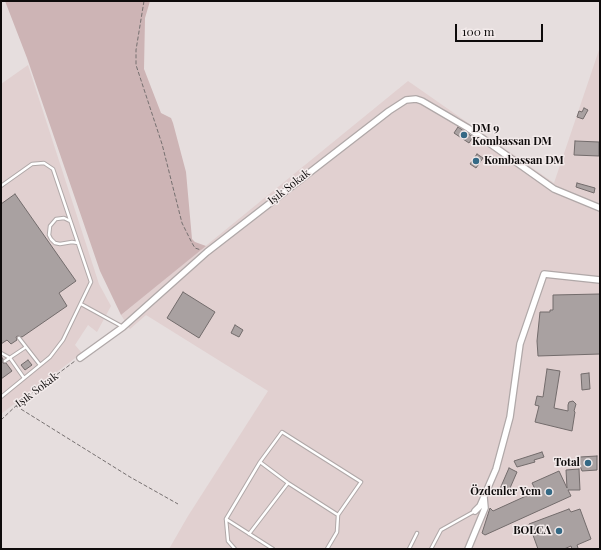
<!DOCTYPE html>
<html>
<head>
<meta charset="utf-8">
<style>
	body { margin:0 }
	#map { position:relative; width:601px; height:550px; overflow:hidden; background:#e6dede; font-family:"Playfair Display",serif }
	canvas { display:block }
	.frame { position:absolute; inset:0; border:2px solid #0e0b0b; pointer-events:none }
	.scale { position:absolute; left:455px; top:24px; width:88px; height:18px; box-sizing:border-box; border:2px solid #0e0b0b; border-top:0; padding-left:5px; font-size:12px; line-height:14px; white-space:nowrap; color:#0e0b0b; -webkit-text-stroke:3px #f3ebeb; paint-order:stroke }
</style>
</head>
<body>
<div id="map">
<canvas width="601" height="550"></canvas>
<div class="frame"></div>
<div class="scale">100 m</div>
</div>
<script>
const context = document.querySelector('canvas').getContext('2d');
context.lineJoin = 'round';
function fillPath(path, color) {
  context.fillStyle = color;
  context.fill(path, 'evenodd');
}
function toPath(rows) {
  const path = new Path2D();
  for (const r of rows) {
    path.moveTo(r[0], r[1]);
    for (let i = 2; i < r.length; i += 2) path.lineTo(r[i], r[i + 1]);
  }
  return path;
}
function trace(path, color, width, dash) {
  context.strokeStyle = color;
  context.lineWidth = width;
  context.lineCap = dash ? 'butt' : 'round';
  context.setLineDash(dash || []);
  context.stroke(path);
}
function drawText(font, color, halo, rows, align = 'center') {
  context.font = font + ' "Playfair Display",serif';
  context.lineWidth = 3;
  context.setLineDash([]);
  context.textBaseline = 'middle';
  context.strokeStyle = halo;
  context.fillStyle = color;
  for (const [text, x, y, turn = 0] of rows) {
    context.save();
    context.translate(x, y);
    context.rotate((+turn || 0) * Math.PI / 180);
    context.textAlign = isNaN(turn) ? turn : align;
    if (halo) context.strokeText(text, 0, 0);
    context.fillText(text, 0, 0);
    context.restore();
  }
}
const built = toPath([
	[600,47,600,549,169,549,188,516,268,391,146,315,130,329,121,315,408,81,554,183],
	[28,65,99,284,111,306,97,332,88,325,75,345,82,353,1,414,1,84]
]);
const green = toPath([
	[5,1,150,1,145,18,144,69,161,113,171,118,173,123,186,172,192,239,195,242,206,246,121,315,100,271,27,58]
]);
const building = toPath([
	[584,108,588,110,583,119,577,117,579,111,582,112,584,108],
	[458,127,473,137,469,143,454,133,458,127],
	[575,141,599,142,599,156,574,155,575,141],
	[477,154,483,158,476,168,470,164,477,154],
	[577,183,595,188,594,193,576,187,577,183],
	[15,194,76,281,59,293,67,306,22,337,18,336,16,337,17,340,11,344,7,340,1,344,1,204,15,194],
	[183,292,215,312,199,338,167,318,183,292],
	[600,294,600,354,538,356,537,341,540,312,550,312,550,310,553,310,553,295,600,294],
	[235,325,243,330,239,337,231,333,235,325],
	[1,356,3,359,3,363,6,363,12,371,1,379,1,356],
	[28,360,32,365,25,370,21,365,28,360],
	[547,369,560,371,554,408,568,411,568,405,569,402,573,401,576,404,574,411,575,412,572,431,535,422,539,406,535,405,537,396,543,397,547,369],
	[589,373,590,389,582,390,581,374,589,373],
	[542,452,544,457,534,460,535,462,517,467,514,461,542,452],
	[597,456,597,470,582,471,580,466,580,457,597,456],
	[509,468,517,472,507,495,499,491,509,468],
	[579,469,580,490,568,490,571,496,485,535,482,533,490,508,493,511,526,496,530,493,529,491,535,489,532,483,559,471,567,488,566,470,579,469],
	[569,509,571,512,580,509,591,539,577,545,578,548,575,549,572,549,571,546,564,549,538,549,529,524,569,509]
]);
const path = toPath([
	[144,1,136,50,136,65,162,144,182,223,192,243,195,248,201,250],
	[16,406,130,477,178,504],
	[1,420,20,402,75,361]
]);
const lane = toPath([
	[1,186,32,164,44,163,53,169,91,282,63,340,50,357,1,397],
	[70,221,64,218,56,219,50,226,49,235,51,239,55,243,60,244,72,242,78,243],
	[81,304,123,327],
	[19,338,40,365],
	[1,353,10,358,24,378],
	[5,361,26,347],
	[226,519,273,549],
	[249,534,288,483],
	[235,549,228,541,226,519,260,462,282,432,361,482,338,515,288,483,260,462],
	[327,549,337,532,338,515],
	[409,549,417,533],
	[431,549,441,530,475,511]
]);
const street = toPath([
	[80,358,123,327,207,252,389,111,406,100,416,99,422,101,468,128,554,189,600,208],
	[475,511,480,506,496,469,510,417,520,344,544,274,600,280],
	[468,549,485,508,484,497]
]);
const markers = [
	[464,135,4,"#346985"],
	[476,161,4,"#346985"],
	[588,463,4,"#346985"],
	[549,492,4,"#346985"],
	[559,531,4,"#346985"]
];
const poiNames = [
	["DM 9",472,129,"left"],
	["Kombassan DM",472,142,"left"],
	["Kombassan DM",484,161,"left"],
	["Total",580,463],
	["Özdenler Yem",541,492],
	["BOLCA",551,531]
];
const streetNames = [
	["Işık Sokak",289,187,-38],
	["Işık Sokak",37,390,-37]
];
fillPath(built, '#e1d0d0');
fillPath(green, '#cdb4b5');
fillPath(building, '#a9a1a1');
trace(building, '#736c6c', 1);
trace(lane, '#b0a8a8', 4.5);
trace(street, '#b0a8a8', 8);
trace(path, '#767070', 1, [4, 2]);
trace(lane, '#fff', 2.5);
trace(street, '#fff', 5.5);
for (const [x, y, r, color] of markers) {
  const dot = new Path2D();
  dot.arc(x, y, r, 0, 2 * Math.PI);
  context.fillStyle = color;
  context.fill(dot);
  trace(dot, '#f3ebeb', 1.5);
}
drawText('bold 11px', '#0e0b0b', '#f3ebeb', poiNames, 'right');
drawText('11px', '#0e0b0b', '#f3ebeb', streetNames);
</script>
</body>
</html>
